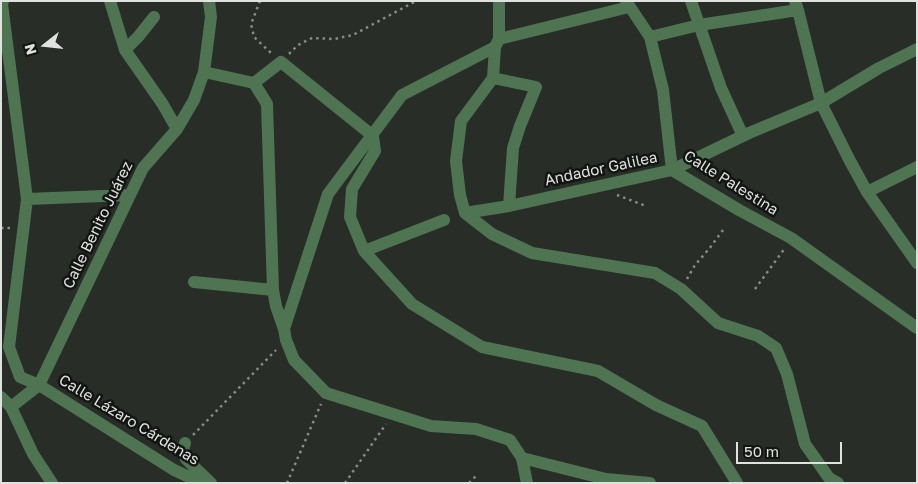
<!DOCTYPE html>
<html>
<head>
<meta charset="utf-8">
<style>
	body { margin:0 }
	#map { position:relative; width:918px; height:484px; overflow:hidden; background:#282d28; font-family:"Golos Text",sans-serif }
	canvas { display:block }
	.frame { position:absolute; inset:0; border:2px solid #dfe2df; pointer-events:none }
	.north { position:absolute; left:20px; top:20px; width:50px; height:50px; -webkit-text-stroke:4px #121512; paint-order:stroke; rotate:254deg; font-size:14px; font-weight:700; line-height:20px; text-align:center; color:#dfe2df }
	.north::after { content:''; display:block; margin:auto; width:18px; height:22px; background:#dfe2df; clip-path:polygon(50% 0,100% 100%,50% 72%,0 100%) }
	.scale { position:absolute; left:736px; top:442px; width:106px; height:22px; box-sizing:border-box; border:2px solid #dfe2df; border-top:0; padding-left:6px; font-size:15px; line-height:18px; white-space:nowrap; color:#dfe2df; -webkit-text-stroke:4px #121512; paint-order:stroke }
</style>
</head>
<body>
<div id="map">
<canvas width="918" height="484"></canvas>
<div class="frame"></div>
<div class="north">N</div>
<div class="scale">50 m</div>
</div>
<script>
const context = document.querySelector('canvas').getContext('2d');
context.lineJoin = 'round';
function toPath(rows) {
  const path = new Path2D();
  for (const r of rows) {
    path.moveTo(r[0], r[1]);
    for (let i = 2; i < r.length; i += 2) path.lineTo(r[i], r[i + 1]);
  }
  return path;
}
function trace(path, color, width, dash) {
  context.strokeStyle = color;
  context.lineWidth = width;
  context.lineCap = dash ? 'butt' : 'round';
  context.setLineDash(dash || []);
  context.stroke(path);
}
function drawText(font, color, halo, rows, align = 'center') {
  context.font = font + ' "Golos Text",sans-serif';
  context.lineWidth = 5;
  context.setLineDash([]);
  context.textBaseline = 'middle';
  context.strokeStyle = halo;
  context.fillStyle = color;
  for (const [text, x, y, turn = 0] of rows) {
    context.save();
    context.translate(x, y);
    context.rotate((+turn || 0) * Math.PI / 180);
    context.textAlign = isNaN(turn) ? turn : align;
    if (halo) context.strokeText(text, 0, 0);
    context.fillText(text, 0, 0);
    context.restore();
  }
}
const path = toPath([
	[260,1,251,24,254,37,271,53],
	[289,54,298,45,312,38,334,39,353,35,416,1],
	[617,195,646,206],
	[1,228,12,228],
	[687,279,695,265,709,249,723,230],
	[755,289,785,248],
	[193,435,276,350],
	[287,483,321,404],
	[345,483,386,424],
	[469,483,476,476]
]);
const minor = toPath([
	[3,1,2,4,27,199,9,347,20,377,39,385,174,470,202,483],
	[110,1,125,50,162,103,177,129],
	[499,1,499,39,495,47,402,95,328,194,284,329,286,340,294,360,326,393,431,426,476,429,510,440,522,458,527,483],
	[626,1,650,37,663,90,672,170,739,210,791,238,917,328],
	[691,1,721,88,743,136],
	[795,1,798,10,821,103,850,161,867,192,917,263],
	[650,37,699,25,798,10],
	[499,39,629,7],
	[125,50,138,37,154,17],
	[204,72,211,17,209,1],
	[493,78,461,121,456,161,460,195,465,213,492,234,532,253,655,273,681,289,718,323,758,336,776,348,787,374,805,444,829,478,838,483],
	[493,78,536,87,520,126,513,148,509,206],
	[493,78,495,47],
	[254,83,281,62,373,136,375,151,352,189,350,217,364,251,412,304,482,347,598,371,656,405,702,426,737,483],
	[867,192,917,167],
	[27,199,129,195],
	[465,213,509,206,672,170,749,133,821,103,879,68,917,49],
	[364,251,444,220],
	[194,282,273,290],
	[1,397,11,407,39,385,143,168,177,129,194,100,204,72,254,83,267,104,273,290,276,306,284,329],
	[11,407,33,454,52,483],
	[185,443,183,450,186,459,211,483],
	[522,458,606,479,650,483]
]);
const streetNames = [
	["Andador Galilea",601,169,-12],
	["Calle Palestina",731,183,32],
	["Calle Benito Juárez",98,225,-64],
	["Calle Lázaro Cárdenas",129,420,31]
];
trace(path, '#888c88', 2.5, [2.5, 4]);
trace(minor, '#4f7452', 12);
drawText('15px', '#dfe2df', '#121512', streetNames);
</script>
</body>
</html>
